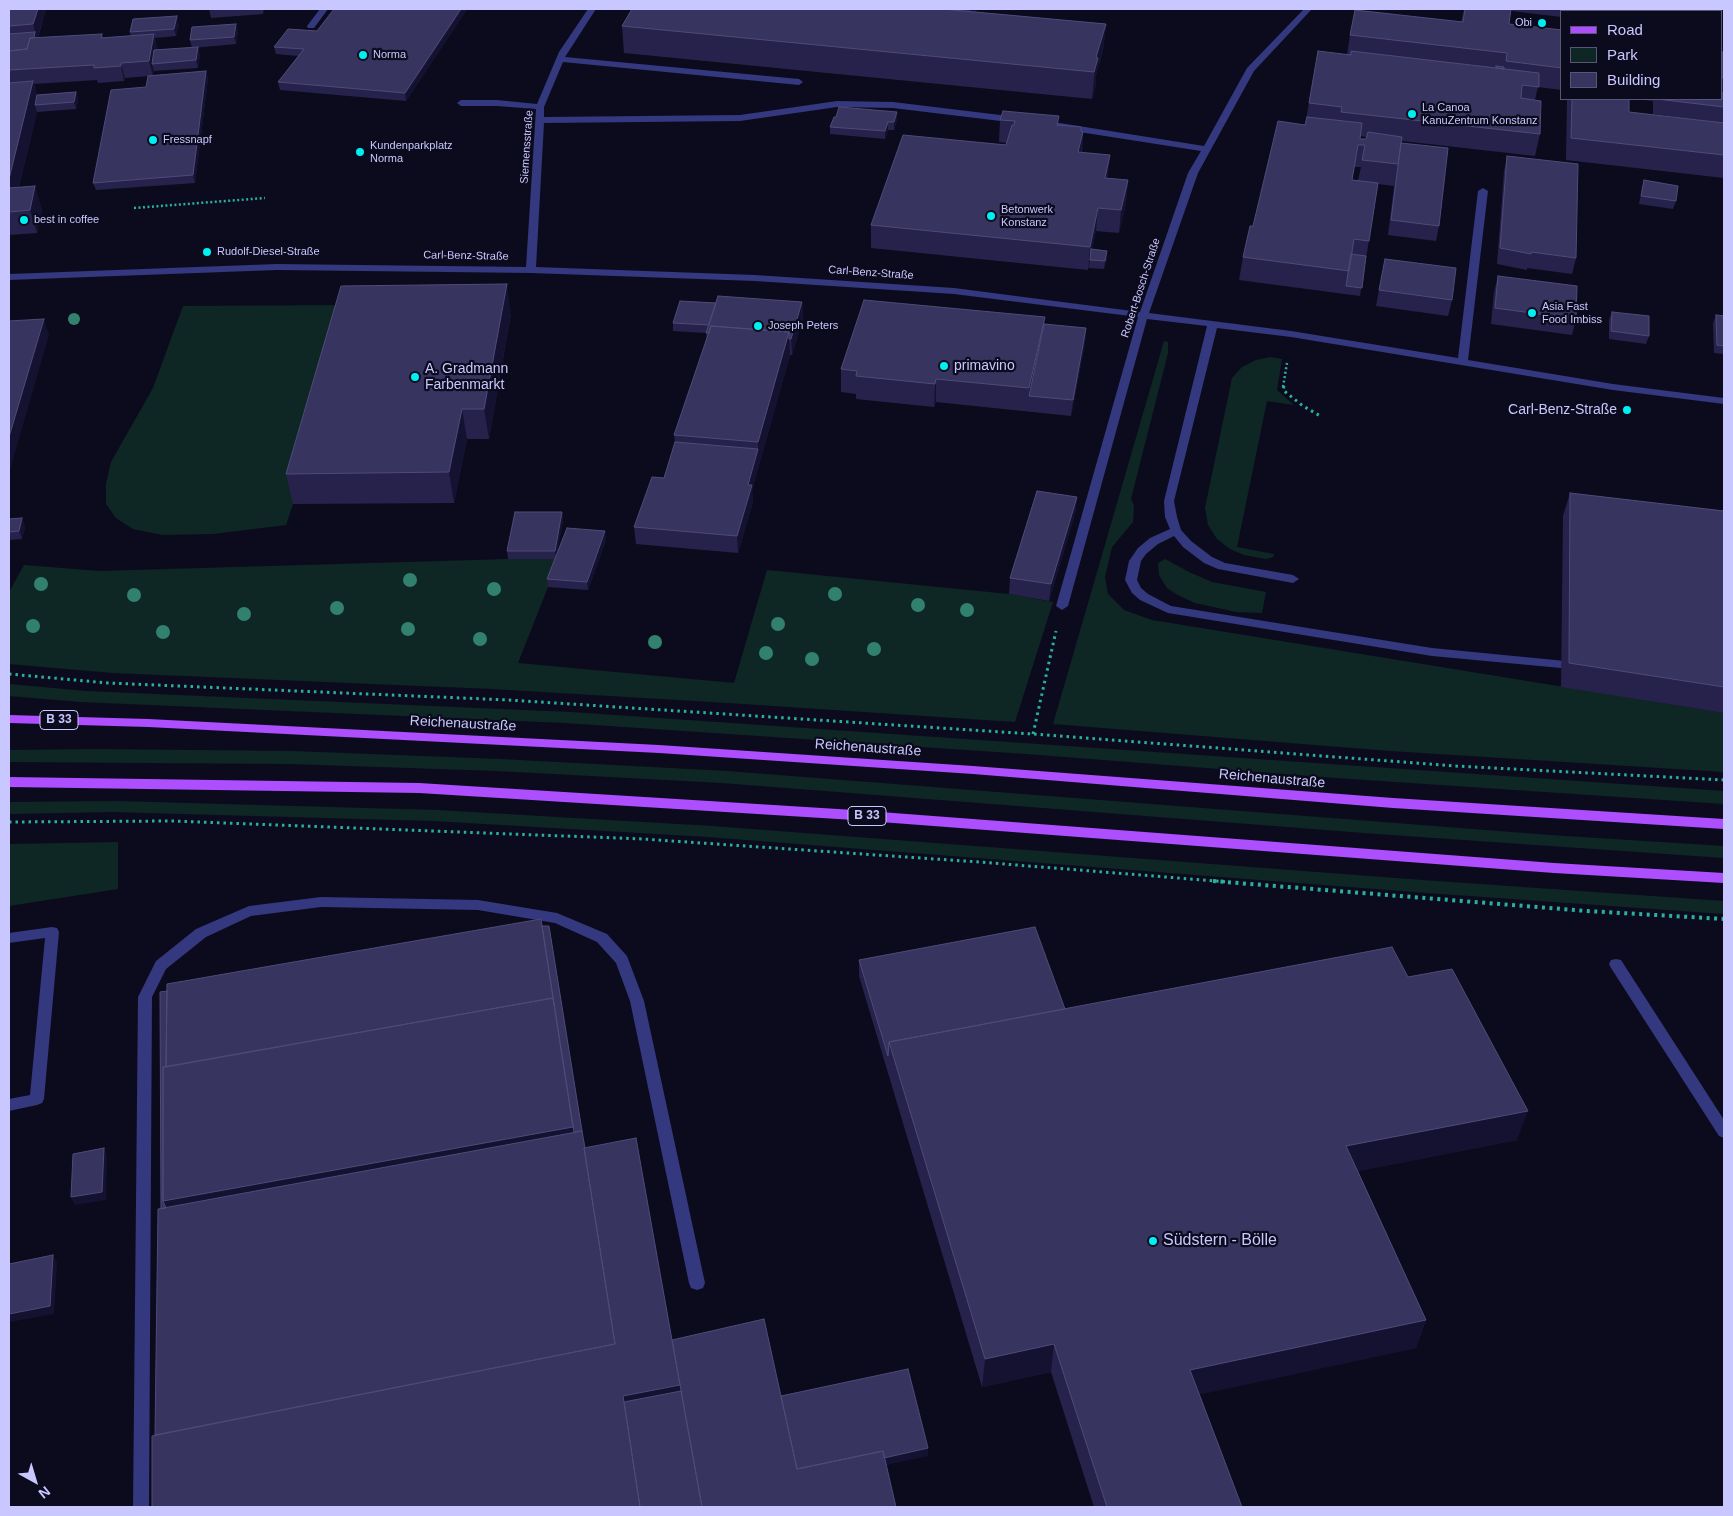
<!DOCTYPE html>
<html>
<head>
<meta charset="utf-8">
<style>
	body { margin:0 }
	#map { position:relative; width:1733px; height:1516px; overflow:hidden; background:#0c0b1d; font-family:Helvetica,sans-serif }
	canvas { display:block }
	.frame { position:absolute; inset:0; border:10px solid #c8c7ff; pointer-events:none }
	.legend { position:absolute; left:1560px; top:10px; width:162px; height:90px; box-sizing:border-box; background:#0c0b1d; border:1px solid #575677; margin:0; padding:6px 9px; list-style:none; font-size:15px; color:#c8c7ff }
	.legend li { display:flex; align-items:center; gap:10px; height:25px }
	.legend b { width:25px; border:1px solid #575677 }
	.north { position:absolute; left:10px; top:1456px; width:50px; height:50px; -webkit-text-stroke:4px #0c0b1d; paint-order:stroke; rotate:141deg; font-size:14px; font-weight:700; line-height:20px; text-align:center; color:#c8c7ff }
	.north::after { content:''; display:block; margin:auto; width:18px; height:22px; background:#c8c7ff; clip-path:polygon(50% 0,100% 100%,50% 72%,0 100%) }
</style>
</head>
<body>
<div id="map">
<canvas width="1733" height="1516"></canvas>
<div class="frame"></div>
<ul class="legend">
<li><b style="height:6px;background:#ad4eff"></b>Road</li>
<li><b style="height:14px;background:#0e2724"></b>Park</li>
<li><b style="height:14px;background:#383460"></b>Building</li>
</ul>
<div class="north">N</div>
</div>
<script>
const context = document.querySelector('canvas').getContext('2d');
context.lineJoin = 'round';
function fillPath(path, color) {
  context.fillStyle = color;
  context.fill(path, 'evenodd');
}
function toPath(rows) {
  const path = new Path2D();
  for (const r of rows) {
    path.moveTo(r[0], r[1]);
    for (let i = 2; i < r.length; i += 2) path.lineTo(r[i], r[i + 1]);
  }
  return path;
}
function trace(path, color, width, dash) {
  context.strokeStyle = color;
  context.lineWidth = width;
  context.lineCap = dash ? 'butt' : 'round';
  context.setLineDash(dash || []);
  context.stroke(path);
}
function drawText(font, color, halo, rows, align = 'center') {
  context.font = font + ' Helvetica,sans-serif';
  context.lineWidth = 4.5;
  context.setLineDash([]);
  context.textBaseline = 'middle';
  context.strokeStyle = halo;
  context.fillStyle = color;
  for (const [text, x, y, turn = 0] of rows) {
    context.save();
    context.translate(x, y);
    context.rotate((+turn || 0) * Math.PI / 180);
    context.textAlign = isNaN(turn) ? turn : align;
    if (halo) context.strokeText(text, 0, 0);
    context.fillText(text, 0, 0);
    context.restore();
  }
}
const green = toPath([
	[349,305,293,504,286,525,213,534,163,535,133,529,116,518,106,504,106,484,111,462,153,388,183,306],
	[1164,341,1168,342,1168,353,1131,499,1134,506,1133,522,1112,547,1105,577,1108,594,1124,610,1152,620,1724,713,1724,772,1390,751,1053,724],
	[1270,357,1282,359,1277,390,1294,405,1267,401,1237,547,1274,554,1273,557,1266,559,1244,555,1230,549,1217,539,1208,525,1205,508,1232,378,1242,367,1256,360],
	[508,559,556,559,548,587,518,663,734,683,767,570,1009,594,1053,602,1015,722,728,703,492,689,113,673,9,664,9,592,24,565,99,571],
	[1165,559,1189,572,1212,582,1266,592,1262,613,1236,612,1195,603,1176,594,1167,588,1159,575,1158,563],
	[9,684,86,691,571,712,1724,791,1724,804,1336,778,1026,754,565,723,81,702,9,696],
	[95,749,292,751,500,759,727,771,1550,835,1724,846,1724,858,1377,834,722,783,497,771,289,764,9,762,9,750],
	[117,801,437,810,712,826,1422,880,1724,901,1724,914,1427,893,708,837,433,821,112,812,9,814,9,802],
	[118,842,118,889,9,906,9,844]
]);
const pathFar2 = toPath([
	[134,208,265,198],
	[1283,387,1287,363]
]);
const pathFar1 = toPath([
	[1284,386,1283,390,1303,406,1322,417],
	[9,674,108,683,509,700,1033,734,1455,766,1724,780],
	[1033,734,1056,631],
	[9,822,172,821,643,839,979,862,1228,882]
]);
const path = toPath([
	[1213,881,1587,911,1724,919]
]);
const minor = toPath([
	[320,9,328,9,314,28,308,28,307,26,320,9],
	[588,9,596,9,565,57,799,79,803,82,799,85,563,62,544,107,544,117,740,115,837,101,893,102,1017,117,1021,120,1017,123,893,108,837,107,740,121,544,123,536,267,755,275,954,288,1140,312,1188,173,1201,151,1041,126,1037,123,1041,120,1204,146,1247,68,1304,9,1312,9,1254,71,1198,173,1149,313,1291,331,1458,358,1478,191,1483,188,1488,191,1468,360,1613,384,1724,398,1724,404,1613,390,1291,337,1217,328,1174,501,1177,517,1181,530,1191,541,1212,557,1225,563,1293,575,1299,579,1293,583,1218,569,1204,563,1183,547,1174,536,1158,544,1146,554,1141,561,1137,580,1141,588,1148,594,1171,606,1432,648,1565,661,1567,664,1565,667,1561,668,1432,656,1168,613,1140,600,1132,593,1125,580,1129,561,1138,548,1150,538,1170,529,1165,517,1164,501,1207,326,1147,319,1068,606,1062,610,1056,606,1138,317,954,294,755,281,531,273,277,270,9,280,9,274,277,264,526,267,536,109,497,106,461,106,457,103,461,100,497,100,537,104,559,52,588,9],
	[321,897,478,900,557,913,607,934,627,956,644,1001,705,1283,703,1288,697,1290,691,1288,689,1283,630,1001,616,963,597,942,555,923,478,910,321,907,251,916,206,937,166,969,152,997,149,1507,133,1507,138,997,156,961,196,929,249,906,321,897],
	[52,927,57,928,59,932,44,1099,42,1103,37,1105,9,1111,9,1099,30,1095,45,938,9,943,9,933,52,927],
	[1616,959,1621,960,1724,1120,1724,1138,1719,1136,1611,968,1609,964,1611,960,1616,959]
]);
const major = toPath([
	[9,715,148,719,659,745,973,766,1393,798,1724,819,1724,829,1393,808,973,774,659,753,148,727,9,723,9,715],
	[9,777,419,783,854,810,1554,863,1724,873,1724,883,1554,873,854,820,419,793,9,787,9,777]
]);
const trees = [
	[74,319,6],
	[410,580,7],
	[41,584,7],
	[494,589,7],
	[835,594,7],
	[134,595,7],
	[918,605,7],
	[337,608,7],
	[967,610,7],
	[244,614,7],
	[778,624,7],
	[33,626,7],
	[408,629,7],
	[163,632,7],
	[480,639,7],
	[655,642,7],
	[874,649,7],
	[766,653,7],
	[812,659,7]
];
const wall = toPath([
	[9,9,46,9,38,38,102,34,103,38,131,36,130,32,179,24,176,36,155,38,157,50,198,47,200,55,198,68,154,71,153,75,206,71,208,79,195,183,96,190,93,183,146,87,148,76,125,78,124,81,98,83,97,80,34,84,37,95,76,92,78,100,76,109,37,112,19,187,42,209,37,233,9,235],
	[209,9,264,9,263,14,211,18],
	[467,9,406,101,280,90,278,82,298,56,276,54,274,47,317,31],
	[632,9,978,9,975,12,1106,24,1103,51,1096,75,1096,85,1092,99,624,53,622,26],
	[1464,9,1624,9,1623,11,1562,11,1562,17,1511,11,1509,24,1562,30,1562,90,1538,87,1535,100,1540,134,1535,156,1402,141,1401,143,1439,226,1436,241,1388,235,1395,179,1394,186,1378,184,1360,296,1239,280,1243,257,1253,226,1305,125,1309,103,1347,55,1350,35,1461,22],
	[1360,136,1367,137,1366,139,1360,139],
	[1354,167,1361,167,1358,180,1352,180],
	[238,32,236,44,192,48,190,40],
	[1722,52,1724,52,1724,178,1566,160,1567,99,1629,99,1629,112,1715,122,1653,114,1653,101,1635,99,1722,99],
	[897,120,894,130,888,130,885,139,830,134,830,127],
	[1000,120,1059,125,1083,132,1082,152,1107,179,1128,180,1126,203,1119,233,1096,231,1092,249,1107,259,1104,269,1089,268,1089,266,1088,270,871,248,871,225,1006,145,1007,143,999,142],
	[1507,156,1576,258,1572,274,1527,268,1527,270,1497,264,1504,171],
	[1644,180,1676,201,1673,209,1639,204],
	[1385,259,1452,300,1448,316,1376,306],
	[1498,276,1576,319,1572,335,1491,324,1494,292],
	[802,302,803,318,792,355,790,355,752,490,753,502,738,553,636,544,634,527,664,478,675,442,674,435,707,340,706,333,673,331,673,323,716,303],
	[1612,312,1649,336,1646,344,1609,339,1609,320],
	[511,314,489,439,467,439,454,503,293,504,286,474],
	[1716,315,1724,316,1724,354,1714,353,1713,323],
	[1045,317,1044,324,1086,328,1085,344,1071,416,936,402,934,407,856,399,856,394,841,392,841,369],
	[1570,493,1724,511,1724,713,1561,687,1563,516],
	[1077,497,1075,514,1049,601,1009,594,1010,578],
	[562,512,563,521,557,552,606,540,588,590,548,587,547,579,555,559,508,559,507,551],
	[22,518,25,527,22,539,9,540,9,519],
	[859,960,1065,1009,1408,977,1517,1140,1358,1171,1426,1320,1416,1348,1199,1394,1242,1507,1094,1507,1051,1372,982,1387,859,976]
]);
const shadedWall = toPath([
	[38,9,46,9,37,39,29,57,35,32,33,24],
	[461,9,467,9,406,101,405,93],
	[970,9,978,9,970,17],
	[177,16,179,24,176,36,174,29],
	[236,24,238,32,236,44,234,37],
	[1106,24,1103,51,1096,75,1096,85,1092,99,1096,57],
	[154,34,158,49,155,63,152,64,154,71,153,76,149,61],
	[198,47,200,55,198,68,196,60],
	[121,63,125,78,124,81,121,66],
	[206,71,208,79,195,183,193,175],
	[33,81,39,103,35,105,37,112,13,211,9,196,9,179],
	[76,92,78,100,76,109,74,102],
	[897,112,897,120,894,130,894,122],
	[888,122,888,130,885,139,885,131],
	[1083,132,1081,154,1078,152],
	[1110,155,1108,177,1103,201,1105,178],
	[1128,180,1126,203,1119,233,1121,210],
	[35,186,42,209,37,233,30,210],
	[1098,208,1096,231,1090,260,1088,270,1090,247],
	[1107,251,1107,259,1104,269,1105,261],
	[507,284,511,314,489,439,484,409],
	[802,302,803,318,792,355,791,339],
	[1045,317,1043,340,1029,396,1029,388],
	[44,319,49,335,9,473,9,437],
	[1086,328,1085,344,1071,416,1073,400],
	[789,332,790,355,752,490,753,502,738,553,737,536,748,485,758,449,758,442],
	[936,379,936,402,934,407,935,384],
	[462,409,467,439,454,503,449,472],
	[1077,497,1075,514,1049,601,1051,584],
	[562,512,563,521,556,559,555,551],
	[22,518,25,527,22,539,19,531],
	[605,531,606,540,588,590,587,582],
	[554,1005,576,1140,161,1216,163,1201],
	[1528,1111,1517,1140,1338,1175,1346,1146],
	[104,1148,107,1156,106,1200,75,1205,71,1197],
	[53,1255,57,1263,54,1314,9,1322,9,1314],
	[1426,1320,1416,1348,1184,1398,1190,1370],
	[1054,1344,1051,1372,982,1387,985,1359],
	[680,1385,684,1413,640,1507,623,1396],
	[928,1448,928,1456,798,1484,797,1476]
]);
const building = toPath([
	[9,9,38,9,33,24,9,26,9,9],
	[334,9,461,9,405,93,278,82,304,49,274,47,288,29,317,31,334,9],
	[632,9,942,9,1106,24,1096,57,1098,58,1094,72,622,26,632,9],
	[1465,9,1511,9,1509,24,1562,30,1562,68,1506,61,1507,53,1350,35,1355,10,1463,22,1465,9],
	[177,16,174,29,130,32,133,19,177,16],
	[236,24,234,37,190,40,192,27,236,24],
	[35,32,34,38,30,38,27,49,9,51,9,34,35,32],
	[102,34,101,38,154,34,149,61,121,63,121,66,94,68,94,65,9,70,9,51,27,49,30,38,102,34],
	[198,47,196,60,152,64,154,50,198,47],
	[1318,51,1351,55,1351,51,1539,73,1539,87,1522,85,1521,98,1541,101,1540,134,1341,112,1342,107,1309,103,1318,51],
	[1722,52,1724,52,1724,78,1722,78,1722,52],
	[1496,66,1504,67,1504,69,1496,68,1496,66],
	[206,71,193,175,93,183,111,90,146,87,148,76,206,71],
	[33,81,9,179,9,83,33,81],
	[76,92,74,102,35,105,37,95,76,92],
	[1722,93,1724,94,1724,107,1657,99,1722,99,1722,93],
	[1572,99,1629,99,1629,112,1724,123,1724,155,1571,138,1572,99],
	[839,107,897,112,894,122,888,122,885,131,830,127,834,117,836,117,839,107],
	[1003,111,1059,116,1057,125,1081,127,1081,131,1083,132,1078,152,1110,155,1105,178,1128,180,1121,210,1098,208,1090,247,871,225,903,135,1006,145,1012,125,1014,125,1015,121,1000,120,1003,111],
	[1307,117,1362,123,1360,139,1366,139,1368,132,1402,137,1398,164,1362,160,1365,145,1358,145,1352,180,1378,183,1369,241,1354,239,1349,271,1243,257,1250,226,1253,226,1278,121,1305,125,1307,117],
	[1401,143,1448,148,1439,226,1391,220,1401,143],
	[1507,156,1578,164,1576,258,1531,252,1531,254,1500,248,1507,156],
	[1644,180,1678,186,1676,201,1641,196,1644,180],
	[35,186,30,210,9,212,9,188,35,186],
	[1091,249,1107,251,1105,261,1090,260,1091,249],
	[1351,254,1366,256,1362,288,1346,286,1351,254],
	[1385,259,1456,268,1452,300,1379,290,1385,259],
	[1498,276,1577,286,1576,319,1495,308,1498,276],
	[507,284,484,409,462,409,449,472,286,474,341,286,507,284],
	[718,296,802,302,791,339,789,339,789,332,711,326,709,333,706,333,718,296],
	[864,300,1045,317,1029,388,936,379,935,384,856,376,857,371,841,369,864,300],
	[680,301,716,303,709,325,673,323,680,301],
	[1612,312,1649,316,1649,336,1611,331,1612,312],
	[1716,315,1724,316,1724,346,1717,345,1716,315],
	[44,319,9,437,9,321,44,319],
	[1044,324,1086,328,1073,400,1029,396,1044,324],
	[711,326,789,332,758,442,674,435,711,326],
	[675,442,758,449,748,485,752,485,737,536,634,527,652,477,664,478,675,442],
	[1037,491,1077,497,1051,584,1010,578,1037,491],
	[1570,493,1724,511,1724,687,1569,663,1570,493],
	[515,512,562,512,555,551,507,551,515,512],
	[22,518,19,531,9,532,9,519,22,518],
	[567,528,605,531,587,582,547,579,567,528],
	[541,919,554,1005,553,998,166,1067,167,984,541,919],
	[542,926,549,926,582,1131,574,1132,542,926],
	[1035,927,1065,1009,889,1042,888,1056,859,960,1035,927],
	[1392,947,1408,977,1452,969,1528,1111,1346,1146,1426,1320,1190,1370,1242,1507,1107,1507,1054,1344,985,1359,889,1042,1392,947],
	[167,991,166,1067,163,1067,163,1201,166,1208,161,1209,160,992,167,991],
	[553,998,573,1127,163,1201,163,1067,553,998],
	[582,1131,585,1148,584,1148,615,1344,155,1435,158,1209,582,1131],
	[636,1138,680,1385,623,1396,640,1507,152,1507,152,1436,615,1344,584,1148,636,1138],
	[104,1148,102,1192,71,1197,73,1154,104,1148],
	[53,1255,50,1306,9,1314,9,1264,53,1255],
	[764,1319,797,1469,883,1451,896,1507,702,1507,672,1340,764,1319],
	[908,1369,928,1448,884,1458,883,1451,797,1469,781,1396,908,1369],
	[681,1391,702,1507,640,1507,624,1402,681,1391]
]);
const markers = [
	[1542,23,5,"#00f0f2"],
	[363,55,5,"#00f0f2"],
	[1412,114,5,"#00f0f2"],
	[153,140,5,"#00f0f2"],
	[360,152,5,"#00f0f2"],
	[991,216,5,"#00f0f2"],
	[24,220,5,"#00f0f2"],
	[207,252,5,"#00f0f2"],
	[1532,313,5,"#00f0f2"],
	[758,326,5,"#00f0f2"],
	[944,366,5,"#00f0f2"],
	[415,377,5,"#00f0f2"],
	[1627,410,5,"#00f0f2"],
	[1153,1241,5,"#00f0f2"]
];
const farPoinames = [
	["Obi",1532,23,"right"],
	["Norma",373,55],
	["La Canoa",1422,108],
	["KanuZentrum Konstanz",1422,121],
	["Fressnapf",163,140],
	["Kundenparkplatz",370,146],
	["Norma",370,159],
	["Betonwerk",1001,210],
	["Konstanz",1001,223],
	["best in coffee",34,220],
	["Rudolf-Diesel-Straße",217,252],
	["Asia Fast",1542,307],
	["Food Imbiss",1542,320],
	["Joseph Peters",768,326]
];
const farStreetnames = [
	["Siemensstraße",527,147,-86],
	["Carl-Benz-Straße",466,256,1],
	["Carl-Benz-Straße",871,273,4],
	["Robert-Bosch-Straße",1141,288,-72]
];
const shields = [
	[59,720,38],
	[867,816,38]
];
const shieldNames = [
	["B 33",59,720],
	["B 33",867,816]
];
const poiNames = [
	["primavino",954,366],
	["A. Gradmann",425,369],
	["Farbenmarkt",425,385],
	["Carl-Benz-Straße",1617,410,"right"]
];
const streetNames = [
	["Reichenaustraße",463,724,3],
	["Reichenaustraße",868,748,4],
	["Reichenaustraße",1272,779,5]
];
const nearPoinames = [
	["Südstern - Bölle",1163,1241]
];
fillPath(green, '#0e2724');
trace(pathFar2, '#29b19d', 2.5, [2, 2.5]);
trace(pathFar1, '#29b19d', 3, [2.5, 4]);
trace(path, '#29b19d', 4, [3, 4.5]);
fillPath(minor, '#34387e');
fillPath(major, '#ad4eff');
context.fillStyle = '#31816e';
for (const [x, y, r] of trees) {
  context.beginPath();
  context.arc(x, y, r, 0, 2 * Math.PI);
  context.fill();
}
fillPath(wall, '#27224c');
fillPath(shadedWall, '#151231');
fillPath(building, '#383460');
trace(building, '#4f4b79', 1);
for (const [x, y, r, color] of markers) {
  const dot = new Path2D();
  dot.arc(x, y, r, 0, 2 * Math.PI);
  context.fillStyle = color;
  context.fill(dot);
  trace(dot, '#0c0b1d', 2);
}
drawText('11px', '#c8c7ff', '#0c0b1d', farPoinames, 'left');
drawText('11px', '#c8c7ff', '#0c0b1d', farStreetnames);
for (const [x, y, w] of shields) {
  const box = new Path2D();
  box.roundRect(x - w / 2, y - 9.5, w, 19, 4);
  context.fillStyle = '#0c0b1d';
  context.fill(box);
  trace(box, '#c8c7ff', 1);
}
drawText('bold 12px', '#c8c7ff', null, shieldNames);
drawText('14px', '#c8c7ff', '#0c0b1d', poiNames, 'left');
drawText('14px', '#c8c7ff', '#0c0b1d', streetNames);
drawText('16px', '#c8c7ff', '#0c0b1d', nearPoinames, 'left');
</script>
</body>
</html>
